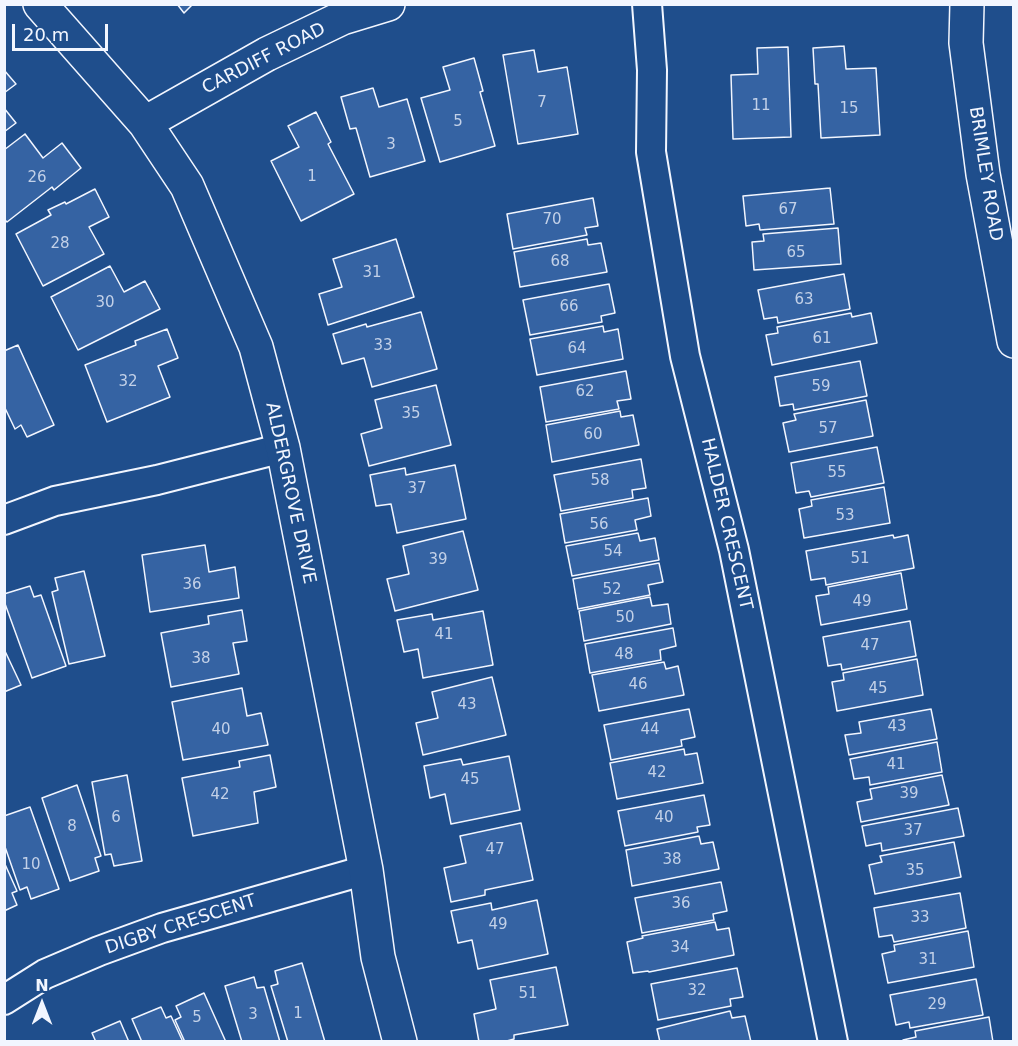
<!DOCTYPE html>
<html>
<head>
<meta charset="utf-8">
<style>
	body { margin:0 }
	#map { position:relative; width:1018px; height:1046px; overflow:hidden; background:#1f4e8c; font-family:"DejaVu Sans",sans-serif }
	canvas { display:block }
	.frame { position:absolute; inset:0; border:6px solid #f2f6ff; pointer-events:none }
	.north { position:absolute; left:12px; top:974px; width:60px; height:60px; -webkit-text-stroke:4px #1f4e8c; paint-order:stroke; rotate:0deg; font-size:16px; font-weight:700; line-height:24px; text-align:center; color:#f2f6ff }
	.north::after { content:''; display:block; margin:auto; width:21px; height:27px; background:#f2f6ff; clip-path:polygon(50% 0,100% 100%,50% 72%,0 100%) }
	.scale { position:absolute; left:12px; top:24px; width:96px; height:27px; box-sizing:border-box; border:3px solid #f2f6ff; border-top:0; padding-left:8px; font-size:18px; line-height:21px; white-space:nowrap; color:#f2f6ff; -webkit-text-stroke:4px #1f4e8c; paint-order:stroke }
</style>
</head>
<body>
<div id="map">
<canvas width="1018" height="1046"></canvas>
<div class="frame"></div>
<div class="north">N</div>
<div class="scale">20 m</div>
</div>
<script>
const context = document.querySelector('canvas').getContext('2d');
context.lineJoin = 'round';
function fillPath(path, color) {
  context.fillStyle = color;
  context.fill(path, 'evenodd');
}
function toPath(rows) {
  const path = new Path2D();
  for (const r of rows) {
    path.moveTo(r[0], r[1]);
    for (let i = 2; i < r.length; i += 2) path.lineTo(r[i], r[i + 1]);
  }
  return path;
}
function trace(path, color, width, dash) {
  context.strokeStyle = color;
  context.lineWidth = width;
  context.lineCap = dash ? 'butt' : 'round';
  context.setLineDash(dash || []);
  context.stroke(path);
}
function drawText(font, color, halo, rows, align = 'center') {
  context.font = font + ' "DejaVu Sans",sans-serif';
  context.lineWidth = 4.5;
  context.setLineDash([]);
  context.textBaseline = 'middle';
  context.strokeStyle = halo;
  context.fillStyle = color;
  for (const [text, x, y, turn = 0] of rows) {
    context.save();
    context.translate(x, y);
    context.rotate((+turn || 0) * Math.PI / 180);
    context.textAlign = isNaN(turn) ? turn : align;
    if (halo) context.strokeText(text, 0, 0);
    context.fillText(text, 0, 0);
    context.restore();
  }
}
const building = toPath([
	[177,4,193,4,184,13,177,4],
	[844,46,846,69,876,68,880,135,821,138,818,84,815,84,813,48,844,46],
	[788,47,791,137,733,139,731,75,758,74,757,48,788,47],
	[534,50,538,72,567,67,578,134,518,144,503,55,534,50],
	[474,58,483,91,480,92,495,146,440,162,421,98,450,90,443,67,474,58],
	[4,70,16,84,4,93,4,70],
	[373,88,379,107,407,99,425,161,370,177,356,128,350,129,341,97,373,88],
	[4,108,16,123,4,132,4,108],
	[316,112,331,142,328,144,354,194,301,221,271,161,299,147,288,126,316,112],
	[25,134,43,158,62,143,81,168,54,190,52,187,7,222,4,219,4,150,25,134],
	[830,188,834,224,760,230,759,224,746,226,743,196,830,188],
	[95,189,109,217,89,227,104,254,43,286,16,234,51,215,48,210,65,202,66,204,95,189],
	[593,198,598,226,585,228,587,235,513,249,507,214,593,198],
	[838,228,841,264,754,270,752,242,764,241,763,234,838,228],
	[396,239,414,297,328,325,319,294,342,287,333,259,396,239],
	[587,239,588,245,601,243,607,272,520,287,514,252,587,239],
	[110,266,124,292,145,281,160,309,78,350,51,297,110,266],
	[844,274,850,309,778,323,777,317,764,319,758,290,844,274],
	[609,284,615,313,601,316,602,322,530,335,523,300,609,284],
	[421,312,437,369,372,387,364,358,342,364,333,334,366,324,367,327,421,312],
	[851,313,852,317,871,313,877,343,772,365,766,335,778,333,777,327,851,313],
	[603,326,604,332,618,329,623,359,537,375,530,339,603,326],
	[167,329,178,358,158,366,170,397,107,422,85,365,136,345,135,341,167,329],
	[18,345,54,425,27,437,21,425,15,429,4,406,4,351,18,345],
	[860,361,867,396,794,410,793,404,780,406,775,377,860,361],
	[626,371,631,399,617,401,619,409,546,422,540,387,626,371],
	[436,385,451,445,369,466,361,434,382,428,375,400,436,385],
	[866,400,873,436,789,452,783,423,796,420,794,414,866,400],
	[620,411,621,417,633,415,639,445,552,462,546,425,620,411],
	[877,447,884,483,811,497,809,491,796,493,791,463,877,447],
	[641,459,646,488,632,490,633,498,561,511,554,475,641,459],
	[455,465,466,519,397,533,391,504,376,506,370,475,405,468,406,475,455,465],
	[884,487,890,523,804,538,799,509,812,506,811,500,884,487],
	[648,498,651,516,635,520,637,530,565,543,560,514,648,498],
	[463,531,478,590,395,611,387,579,409,574,403,546,463,531],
	[638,533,640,541,655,538,659,560,572,576,566,546,638,533],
	[893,535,894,538,908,535,914,568,826,585,825,578,811,580,806,551,893,535],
	[205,545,209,572,235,567,239,598,150,612,142,555,205,545],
	[659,563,663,582,648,585,650,595,578,609,573,579,659,563],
	[84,571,105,656,69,664,52,592,58,590,55,578,84,571],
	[901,573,907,609,821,625,816,596,829,594,828,587,901,573],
	[30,586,34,597,41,595,66,666,32,678,4,601,4,594,30,586],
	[650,597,652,606,668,604,671,624,584,641,579,611,650,597],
	[242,610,247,641,233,643,239,674,171,687,161,633,209,624,208,616,242,610],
	[483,611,493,665,423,678,418,649,404,652,397,620,432,614,433,620,483,611],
	[910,621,916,656,842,670,841,664,828,666,823,637,910,621],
	[673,628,676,646,660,650,661,660,590,673,585,644,673,628],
	[4,649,21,685,4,692,4,649],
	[917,659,923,695,837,711,832,682,844,680,843,673,917,659],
	[664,662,666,669,678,666,684,695,599,711,592,675,664,662],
	[492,677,506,735,423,755,416,723,438,718,432,692,492,677],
	[242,688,247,716,261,713,268,745,183,760,172,702,242,688],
	[689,709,695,737,681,740,682,746,611,760,604,725,689,709],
	[931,709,937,739,849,755,845,735,861,733,859,722,931,709],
	[937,742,942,772,870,785,869,777,854,779,850,759,937,742],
	[684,749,685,755,697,753,703,783,617,799,610,763,684,749],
	[270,755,276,787,254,792,258,823,193,836,182,778,240,767,239,761,270,755],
	[509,756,520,810,451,824,445,794,430,798,424,766,461,759,463,765,509,756],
	[127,775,142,861,114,866,111,854,105,855,92,782,127,775],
	[942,775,949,805,861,822,857,802,872,799,870,789,942,775],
	[77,785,101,856,95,858,99,871,70,881,42,798,77,785],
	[704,795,710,825,697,827,698,832,625,846,618,811,704,795],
	[30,807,59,889,31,899,27,887,20,890,4,844,4,816,30,807],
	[958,808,964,836,882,851,881,843,866,846,862,826,958,808],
	[521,823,533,880,485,890,485,895,451,902,444,868,466,863,460,836,521,823],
	[699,836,701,844,713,842,719,869,632,886,626,850,699,836],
	[954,842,961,877,875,894,869,865,882,862,880,856,954,842],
	[4,862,17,891,12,893,17,905,4,911,4,862],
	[721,882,727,911,713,914,714,920,642,933,635,898,721,882],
	[960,893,966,928,894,942,892,935,879,937,874,908,960,893],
	[537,900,548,954,478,969,472,940,458,943,451,911,491,903,492,910,537,900],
	[715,922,717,930,729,928,734,955,649,972,648,971,633,973,627,942,643,938,642,936,715,922],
	[968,931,974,967,888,983,882,954,895,951,894,945,968,931],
	[302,963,325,1042,288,1042,271,986,278,984,275,971,302,963],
	[556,967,568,1025,514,1035,514,1039,503,1042,479,1042,474,1014,496,1009,490,980,556,967],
	[737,968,743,997,730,999,731,1006,658,1020,651,984,737,968],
	[254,977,257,988,264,987,280,1042,242,1042,225,986,254,977],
	[976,979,983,1015,910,1028,909,1022,896,1025,890,995,976,979],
	[204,993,226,1042,185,1042,175,1020,181,1017,176,1006,204,993],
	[161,1007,166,1018,171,1016,183,1042,142,1042,132,1019,161,1007],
	[730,1011,732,1018,745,1016,751,1042,660,1042,657,1029,730,1011],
	[989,1017,993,1042,903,1042,903,1040,916,1037,915,1031,989,1017],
	[120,1021,129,1042,96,1042,92,1033,120,1021]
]);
const street = toPath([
	[647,4,652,70,651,152,685,356,734,550,833,1042],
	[4,520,55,501,157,480,283,448],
	[4,1000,45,974,99,951,162,928,366,870]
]);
const secondary = toPath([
	[40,4,145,123,187,186,256,347,283,448,366,870,378,957,400,1042],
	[967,4,966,43,983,174,1014,341],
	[145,123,267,54,342,18,388,4]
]);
const numberNames = [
	["7",542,103],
	["11",761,106],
	["15",849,109],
	["5",458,122],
	["3",391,145],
	["1",312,177],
	["26",37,178],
	["67",788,210],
	["70",552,220],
	["28",60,244],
	["65",796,253],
	["68",560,262],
	["31",372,273],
	["63",804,300],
	["30",105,303],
	["66",569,307],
	["61",822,339],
	["33",383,346],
	["64",577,349],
	["32",128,382],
	["59",821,387],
	["62",585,392],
	["35",411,414],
	["57",828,429],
	["60",593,435],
	["55",837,473],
	["58",600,481],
	["37",417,489],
	["53",845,516],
	["56",599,525],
	["54",613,552],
	["51",860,559],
	["39",438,560],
	["36",192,585],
	["52",612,590],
	["49",862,602],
	["50",625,618],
	["41",444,635],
	["47",870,646],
	["48",624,655],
	["38",201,659],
	["46",638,685],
	["45",878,689],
	["43",467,705],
	["43",897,727],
	["40",221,730],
	["44",650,730],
	["41",896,765],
	["42",657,773],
	["45",470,780],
	["39",909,794],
	["42",220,795],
	["6",116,818],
	["40",664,818],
	["8",72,827],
	["37",913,831],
	["47",495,850],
	["38",672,860],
	["10",31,865],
	["35",915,871],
	["36",681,904],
	["33",920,918],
	["49",498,925],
	["34",680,948],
	["31",928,960],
	["32",697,991],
	["51",528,994],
	["29",937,1005],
	["1",298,1014],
	["3",253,1015],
	["5",197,1018]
];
const streetNames = [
	["CARDIFF ROAD",264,59,-27],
	["BRIMLEY ROAD",985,174,81],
	["ALDERGROVE DRIVE",290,493,78],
	["HALDER CRESCENT",726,524,77],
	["DIGBY CRESCENT",181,925,-18]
];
fillPath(building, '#3563a3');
trace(building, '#f2f6ff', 1.5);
trace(street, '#f2f6ff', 32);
trace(secondary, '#f2f6ff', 36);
trace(street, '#1f4e8c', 28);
trace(secondary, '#1f4e8c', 33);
drawText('15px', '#c3d1e8', null, numberNames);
drawText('18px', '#f2f6ff', '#1f4e8c', streetNames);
</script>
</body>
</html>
